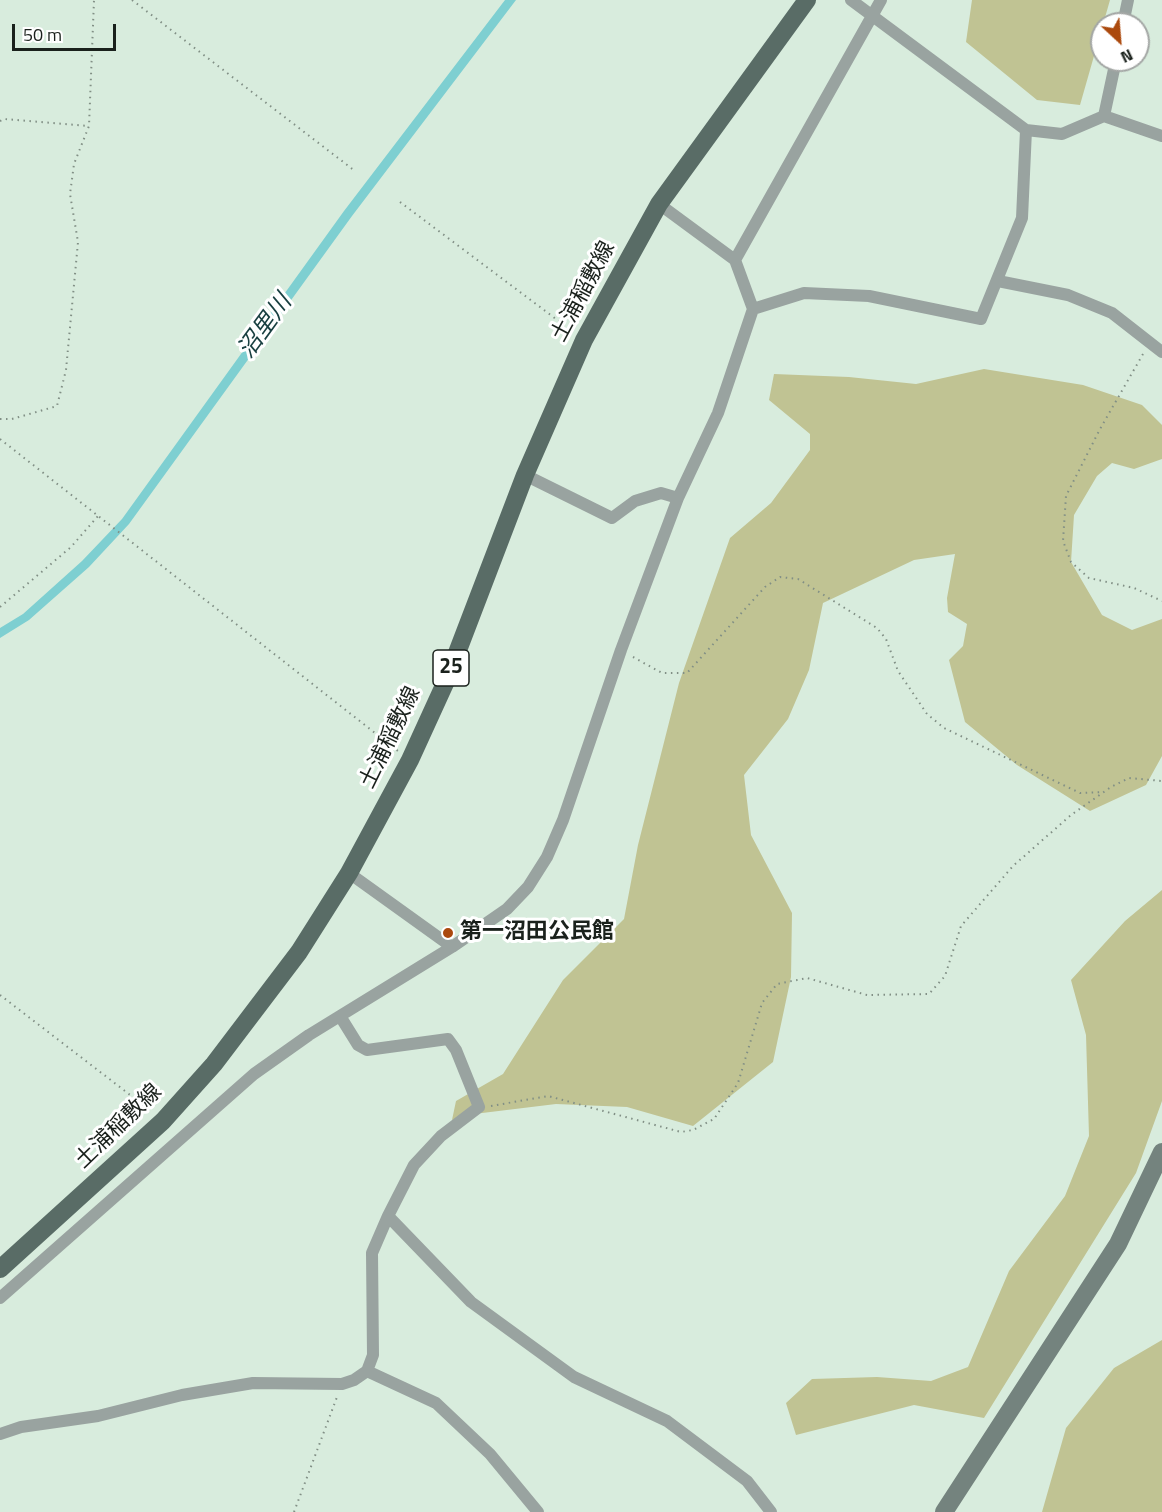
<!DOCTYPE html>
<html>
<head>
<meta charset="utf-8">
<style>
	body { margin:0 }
	#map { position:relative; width:1162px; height:1512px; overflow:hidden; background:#d8ecdd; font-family:"Titillium Web",sans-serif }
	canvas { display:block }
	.north { position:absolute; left:1090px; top:12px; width:60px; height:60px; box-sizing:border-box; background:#fff; border:2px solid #a3a6a4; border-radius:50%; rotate:154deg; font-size:16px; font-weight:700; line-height:24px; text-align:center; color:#1a211c }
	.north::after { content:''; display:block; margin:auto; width:21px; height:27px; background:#ab490d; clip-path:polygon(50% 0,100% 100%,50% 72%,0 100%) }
	.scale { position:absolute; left:12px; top:24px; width:104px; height:27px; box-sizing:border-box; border:3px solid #1a211c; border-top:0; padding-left:8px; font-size:18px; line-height:21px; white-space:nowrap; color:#1a211c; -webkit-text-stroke:4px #fff; paint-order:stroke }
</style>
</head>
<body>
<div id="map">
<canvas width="1162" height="1512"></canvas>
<div class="north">N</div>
<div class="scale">50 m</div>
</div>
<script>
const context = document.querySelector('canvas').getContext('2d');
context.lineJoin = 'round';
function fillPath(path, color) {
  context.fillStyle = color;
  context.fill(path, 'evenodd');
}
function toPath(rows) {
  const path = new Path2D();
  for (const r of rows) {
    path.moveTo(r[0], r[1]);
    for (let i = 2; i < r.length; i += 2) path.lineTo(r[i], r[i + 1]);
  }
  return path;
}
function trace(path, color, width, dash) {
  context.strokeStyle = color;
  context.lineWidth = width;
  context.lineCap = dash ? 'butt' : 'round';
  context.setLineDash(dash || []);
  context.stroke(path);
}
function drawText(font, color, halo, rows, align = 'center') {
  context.font = font + ' "Titillium Web","Noto Sans JP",sans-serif';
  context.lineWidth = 6;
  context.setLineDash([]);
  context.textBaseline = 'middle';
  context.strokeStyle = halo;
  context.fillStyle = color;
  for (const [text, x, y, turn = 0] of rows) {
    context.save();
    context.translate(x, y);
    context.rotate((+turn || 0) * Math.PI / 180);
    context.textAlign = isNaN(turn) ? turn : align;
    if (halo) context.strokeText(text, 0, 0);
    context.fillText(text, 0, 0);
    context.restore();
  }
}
const green = toPath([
	[972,0,1110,0,1080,105,1037,100,966,42],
	[984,369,1083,385,1142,405,1162,425,1162,459,1134,469,1112,463,1097,476,1074,515,1071,562,1102,615,1132,630,1162,619,1162,756,1146,785,1090,811,1017,765,965,722,949,660,963,646,967,624,948,612,947,598,955,554,914,560,823,603,809,670,788,719,744,775,751,835,792,913,791,977,773,1062,693,1126,627,1107,556,1104,474,1114,452,1120,456,1101,503,1074,563,980,624,919,638,845,679,683,730,538,771,503,810,450,810,434,769,400,774,374,849,377,916,384],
	[1162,890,1162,1101,1136,1173,984,1418,914,1405,796,1435,786,1403,812,1379,877,1377,931,1381,968,1367,1009,1271,1065,1196,1089,1136,1086,1035,1071,980,1125,921],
	[1162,1340,1162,1512,1042,1512,1066,1428,1114,1368]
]);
const water = toPath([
	[505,0,516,0,352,216,129,524,89,567,29,620,0,638,0,628,23,614,82,561,122,519,344,211]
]);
const path = toPath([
	[132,0,355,171],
	[0,121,4,119,89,126],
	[400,202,572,331],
	[1143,354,1100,429,1066,496,1063,541,1071,562,1089,578,1134,588,1162,601],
	[0,419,12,419,57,406,66,370,78,242,70,194,74,164,89,126,94,0],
	[0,439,398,751],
	[0,607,71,547,98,516],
	[633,657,662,673,687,673,765,587,780,577,798,579,877,628,886,639,898,671,927,714,944,728,1080,793,1103,792],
	[0,995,151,1111],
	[491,1106,548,1096,681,1132,693,1130,714,1119,738,1083,762,1003,777,984,807,978,867,995,929,994,945,976,961,926,1013,866,1071,815,1111,787,1129,778,1162,781],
	[294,1512,337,1397]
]);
const street = toPath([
	[851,0,1026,130,1062,134,1104,116,1162,136],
	[1123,24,1128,0],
	[1104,116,1116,60],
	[659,204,735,260],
	[998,281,1068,295,1112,313,1162,352],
	[753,309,804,293,869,296,981,319,1022,218,1026,130],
	[525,475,612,518,635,501,661,493,678,498],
	[349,873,452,947],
	[340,1016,358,1045,367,1050,448,1039,456,1050,479,1107,441,1136,414,1165,388,1216,471,1302,574,1377,667,1421,747,1481,771,1512],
	[0,1298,254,1074,309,1035,452,947,507,909,528,887,547,857,563,820,621,650,678,498,718,413,753,309,735,260,881,0],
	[367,1371,436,1403,490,1454,538,1512],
	[0,1434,21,1427,98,1416,182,1395,253,1383,342,1384,354,1380,367,1371,373,1355,372,1253,388,1216]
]);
const secondary = toPath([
	[944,1512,1118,1244,1162,1152]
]);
const primary = toPath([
	[0,1269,163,1121,214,1064,299,952,349,873,410,760,447,679,525,475,584,340,659,204,807,0]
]);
const markers = [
	[448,933,6,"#ab490d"]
];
const shields = [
	[451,668,36]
];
const shieldNames = [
	["25",451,668]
];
const streetNames = [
	["土浦稲敷線",584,292,-62],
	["土浦稲敷線",391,738,-64],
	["土浦稲敷線",119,1127,-44]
];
const poiNames = [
	["第一沼田公民館",460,933]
];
const waterNames = [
	["沼里川",266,327,-54]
];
fillPath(green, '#c0c393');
fillPath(water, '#7ecfd1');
trace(path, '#818f85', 2, [1.5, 4.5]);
trace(street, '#99a3a0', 12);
trace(secondary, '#74837e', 18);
trace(primary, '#596c66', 18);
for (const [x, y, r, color] of markers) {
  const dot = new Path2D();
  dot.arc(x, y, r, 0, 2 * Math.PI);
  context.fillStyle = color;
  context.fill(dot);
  trace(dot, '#fff', 2);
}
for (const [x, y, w] of shields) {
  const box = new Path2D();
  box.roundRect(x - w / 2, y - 18, w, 36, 4.5);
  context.fillStyle = '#fff';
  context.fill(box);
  trace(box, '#1a211c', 1.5);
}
drawText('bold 21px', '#1a211c', null, shieldNames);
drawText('22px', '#1a211c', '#fff', streetNames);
drawText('bold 22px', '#1a211c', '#fff', poiNames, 'left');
drawText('italic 24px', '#194041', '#fff', waterNames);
</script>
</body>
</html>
